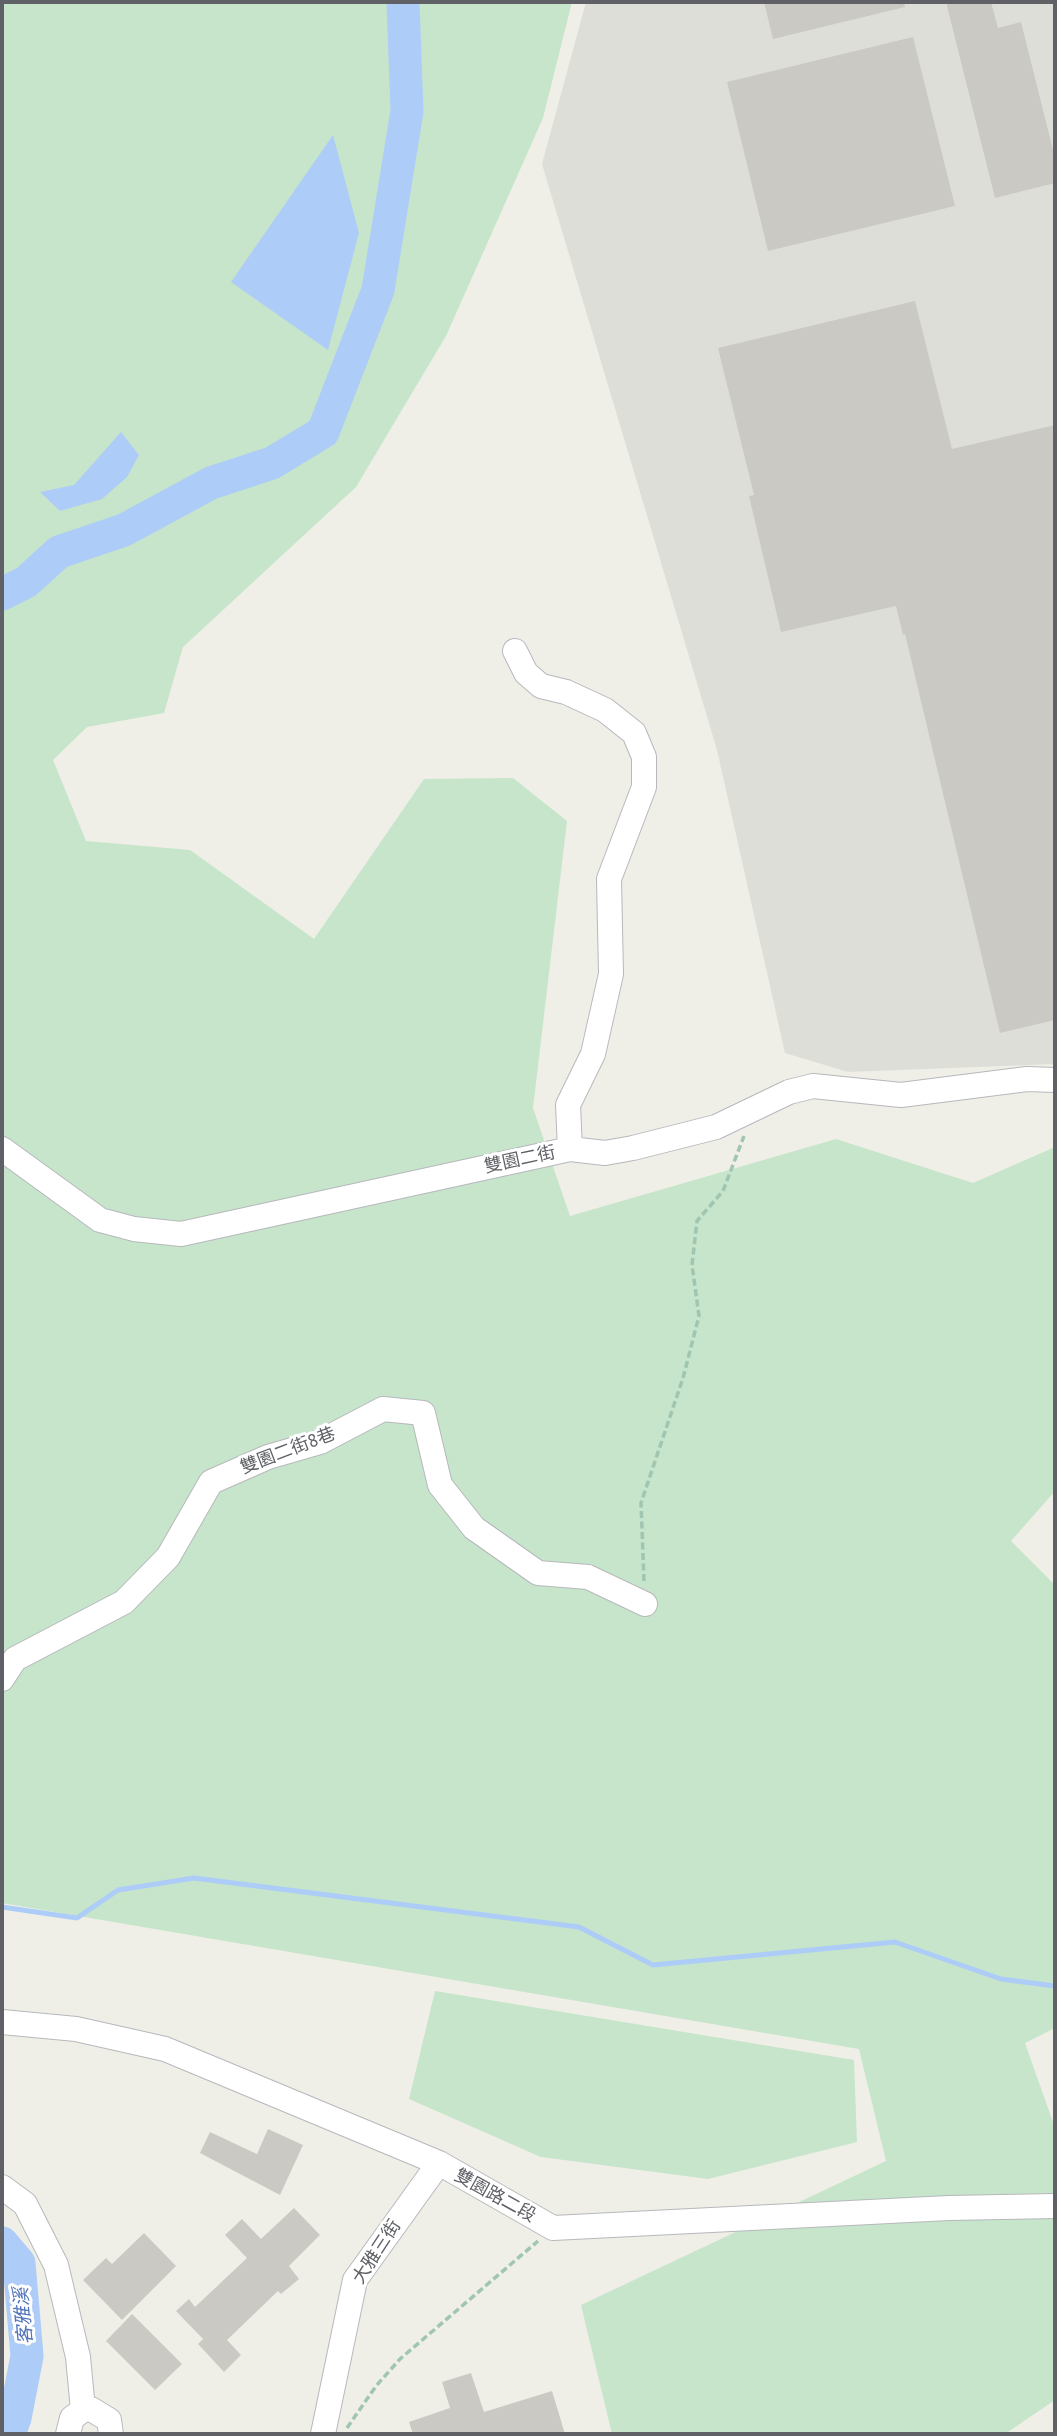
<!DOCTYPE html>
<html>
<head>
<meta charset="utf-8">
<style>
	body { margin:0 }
	#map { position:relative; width:1057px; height:2436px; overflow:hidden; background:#efefe7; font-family:"PT Sans",sans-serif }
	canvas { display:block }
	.frame { position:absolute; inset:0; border:4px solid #5f6166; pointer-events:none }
</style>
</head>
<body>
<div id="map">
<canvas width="1057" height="2436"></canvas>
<div class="frame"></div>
</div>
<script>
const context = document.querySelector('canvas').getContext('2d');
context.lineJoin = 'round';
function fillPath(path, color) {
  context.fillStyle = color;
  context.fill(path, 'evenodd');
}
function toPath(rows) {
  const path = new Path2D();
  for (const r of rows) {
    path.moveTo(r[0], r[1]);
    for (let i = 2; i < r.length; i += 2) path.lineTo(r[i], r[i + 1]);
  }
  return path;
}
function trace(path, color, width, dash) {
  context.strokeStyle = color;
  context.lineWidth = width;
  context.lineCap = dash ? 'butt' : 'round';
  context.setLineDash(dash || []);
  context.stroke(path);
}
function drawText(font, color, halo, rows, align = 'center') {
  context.font = font + ' "PT Sans","Noto Sans TC",sans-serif';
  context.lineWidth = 6;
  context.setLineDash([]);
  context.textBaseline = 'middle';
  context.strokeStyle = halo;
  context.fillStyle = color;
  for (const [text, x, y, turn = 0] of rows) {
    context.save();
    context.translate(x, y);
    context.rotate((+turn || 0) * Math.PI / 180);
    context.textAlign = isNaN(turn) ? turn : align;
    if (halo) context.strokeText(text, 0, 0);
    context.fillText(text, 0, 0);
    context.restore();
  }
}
const industrial = toPath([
	[586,2,1055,2,1055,1064,848,1072,785,1053,717,750,542,164]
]);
const green = toPath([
	[2,2,572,2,543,118,446,336,356,487,183,647,164,713,87,727,53,760,86,841,190,850,314,939,424,779,513,778,567,821,533,1108,570,1216,836,1139,973,1183,1055,1147,1055,1491,1011,1541,1055,1585,1055,2028,1025,2043,1055,2128,1055,2400,1005,2434,612,2434,581,2305,886,2161,859,2049,2,1903],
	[435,1991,854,2060,857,2142,708,2179,541,2157,409,2099]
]);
const water = toPath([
	[333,135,359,233,328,350,231,282],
	[121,432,139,455,127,477,102,499,60,511,40,492,74,485]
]);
const stream = toPath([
	[2,1907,77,1918,118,1890,194,1878,579,1927,653,1965,895,1942,1001,1979,1055,1986]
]);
const river = toPath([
	[2,594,26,582,59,552,124,530,211,483,272,463,323,432,378,290,407,111,403,2],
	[2,2243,19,2263,27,2356,15,2418,9,2434]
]);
const building = toPath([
	[764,2,904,2,905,7,773,39],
	[946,2,991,2,998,28,1021,22,1055,158,1055,183,995,198],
	[913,37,955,206,768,251,727,82],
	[915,301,952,449,1055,425,1055,1020,1000,1033,905,634,903,635,896,606,781,632,749,496,754,495,718,348],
	[268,2129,303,2145,280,2195,200,2153,210,2132,257,2154],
	[294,2208,320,2235,289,2266,299,2279,281,2294,278,2291,227,2340,241,2355,224,2372,198,2344,203,2339,176,2311,189,2299,195,2307,247,2258,225,2235,242,2219,261,2239],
	[144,2233,176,2266,122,2320,83,2280,106,2258,112,2264],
	[132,2314,182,2364,155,2390,106,2341],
	[471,2373,484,2412,552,2391,565,2434,413,2434,409,2422,450,2408,442,2382]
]);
const path = toPath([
	[644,1581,641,1503,683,1378,699,1316,692,1265,697,1221,723,1191,744,1136],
	[347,2428,376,2386,400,2359,538,2241]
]);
const minor = toPath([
	[515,651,526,673,541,686,566,692,605,710,634,733,644,757,644,787,609,879,611,974,593,1054,568,1105,570,1149],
	[2,1149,100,1220,134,1229,181,1234,570,1149,605,1153,633,1148,716,1127,789,1092,813,1086,901,1095,1027,1079,1055,1080],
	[2,1679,15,1659,124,1602,168,1557,211,1482,268,1457,320,1442,383,1409,423,1413,440,1485,474,1528,538,1573,588,1577,645,1604],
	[2,2022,76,2029,165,2049,439,2163,553,2228,949,2208,1055,2206],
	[2,2187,25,2204,56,2265,78,2357,83,2410],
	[68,2434,72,2418,83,2410,91,2409,109,2420,111,2434],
	[323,2434,355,2280,439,2163]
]);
const streetNames = [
	["雙園二街",520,1160,-12],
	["雙園二街8巷",288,1451,-21],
	["雙園路二段",495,2196,29],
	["大雅三街",377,2252,-57]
];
const waterNames = [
	["客雅溪",24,2316,-95]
];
fillPath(industrial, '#deded9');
fillPath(green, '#c6e5cb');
fillPath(water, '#aeccf8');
trace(stream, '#aeccf8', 5);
trace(river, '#aeccf8', 33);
fillPath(building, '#cbc9c4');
trace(minor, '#b7b8bc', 26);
trace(path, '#a0c5b1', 3.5, [7, 3.5]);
trace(minor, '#fff', 24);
drawText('18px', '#5f6166', '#fff', streetNames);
drawText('italic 19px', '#5274bb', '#fff', waterNames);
</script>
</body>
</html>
